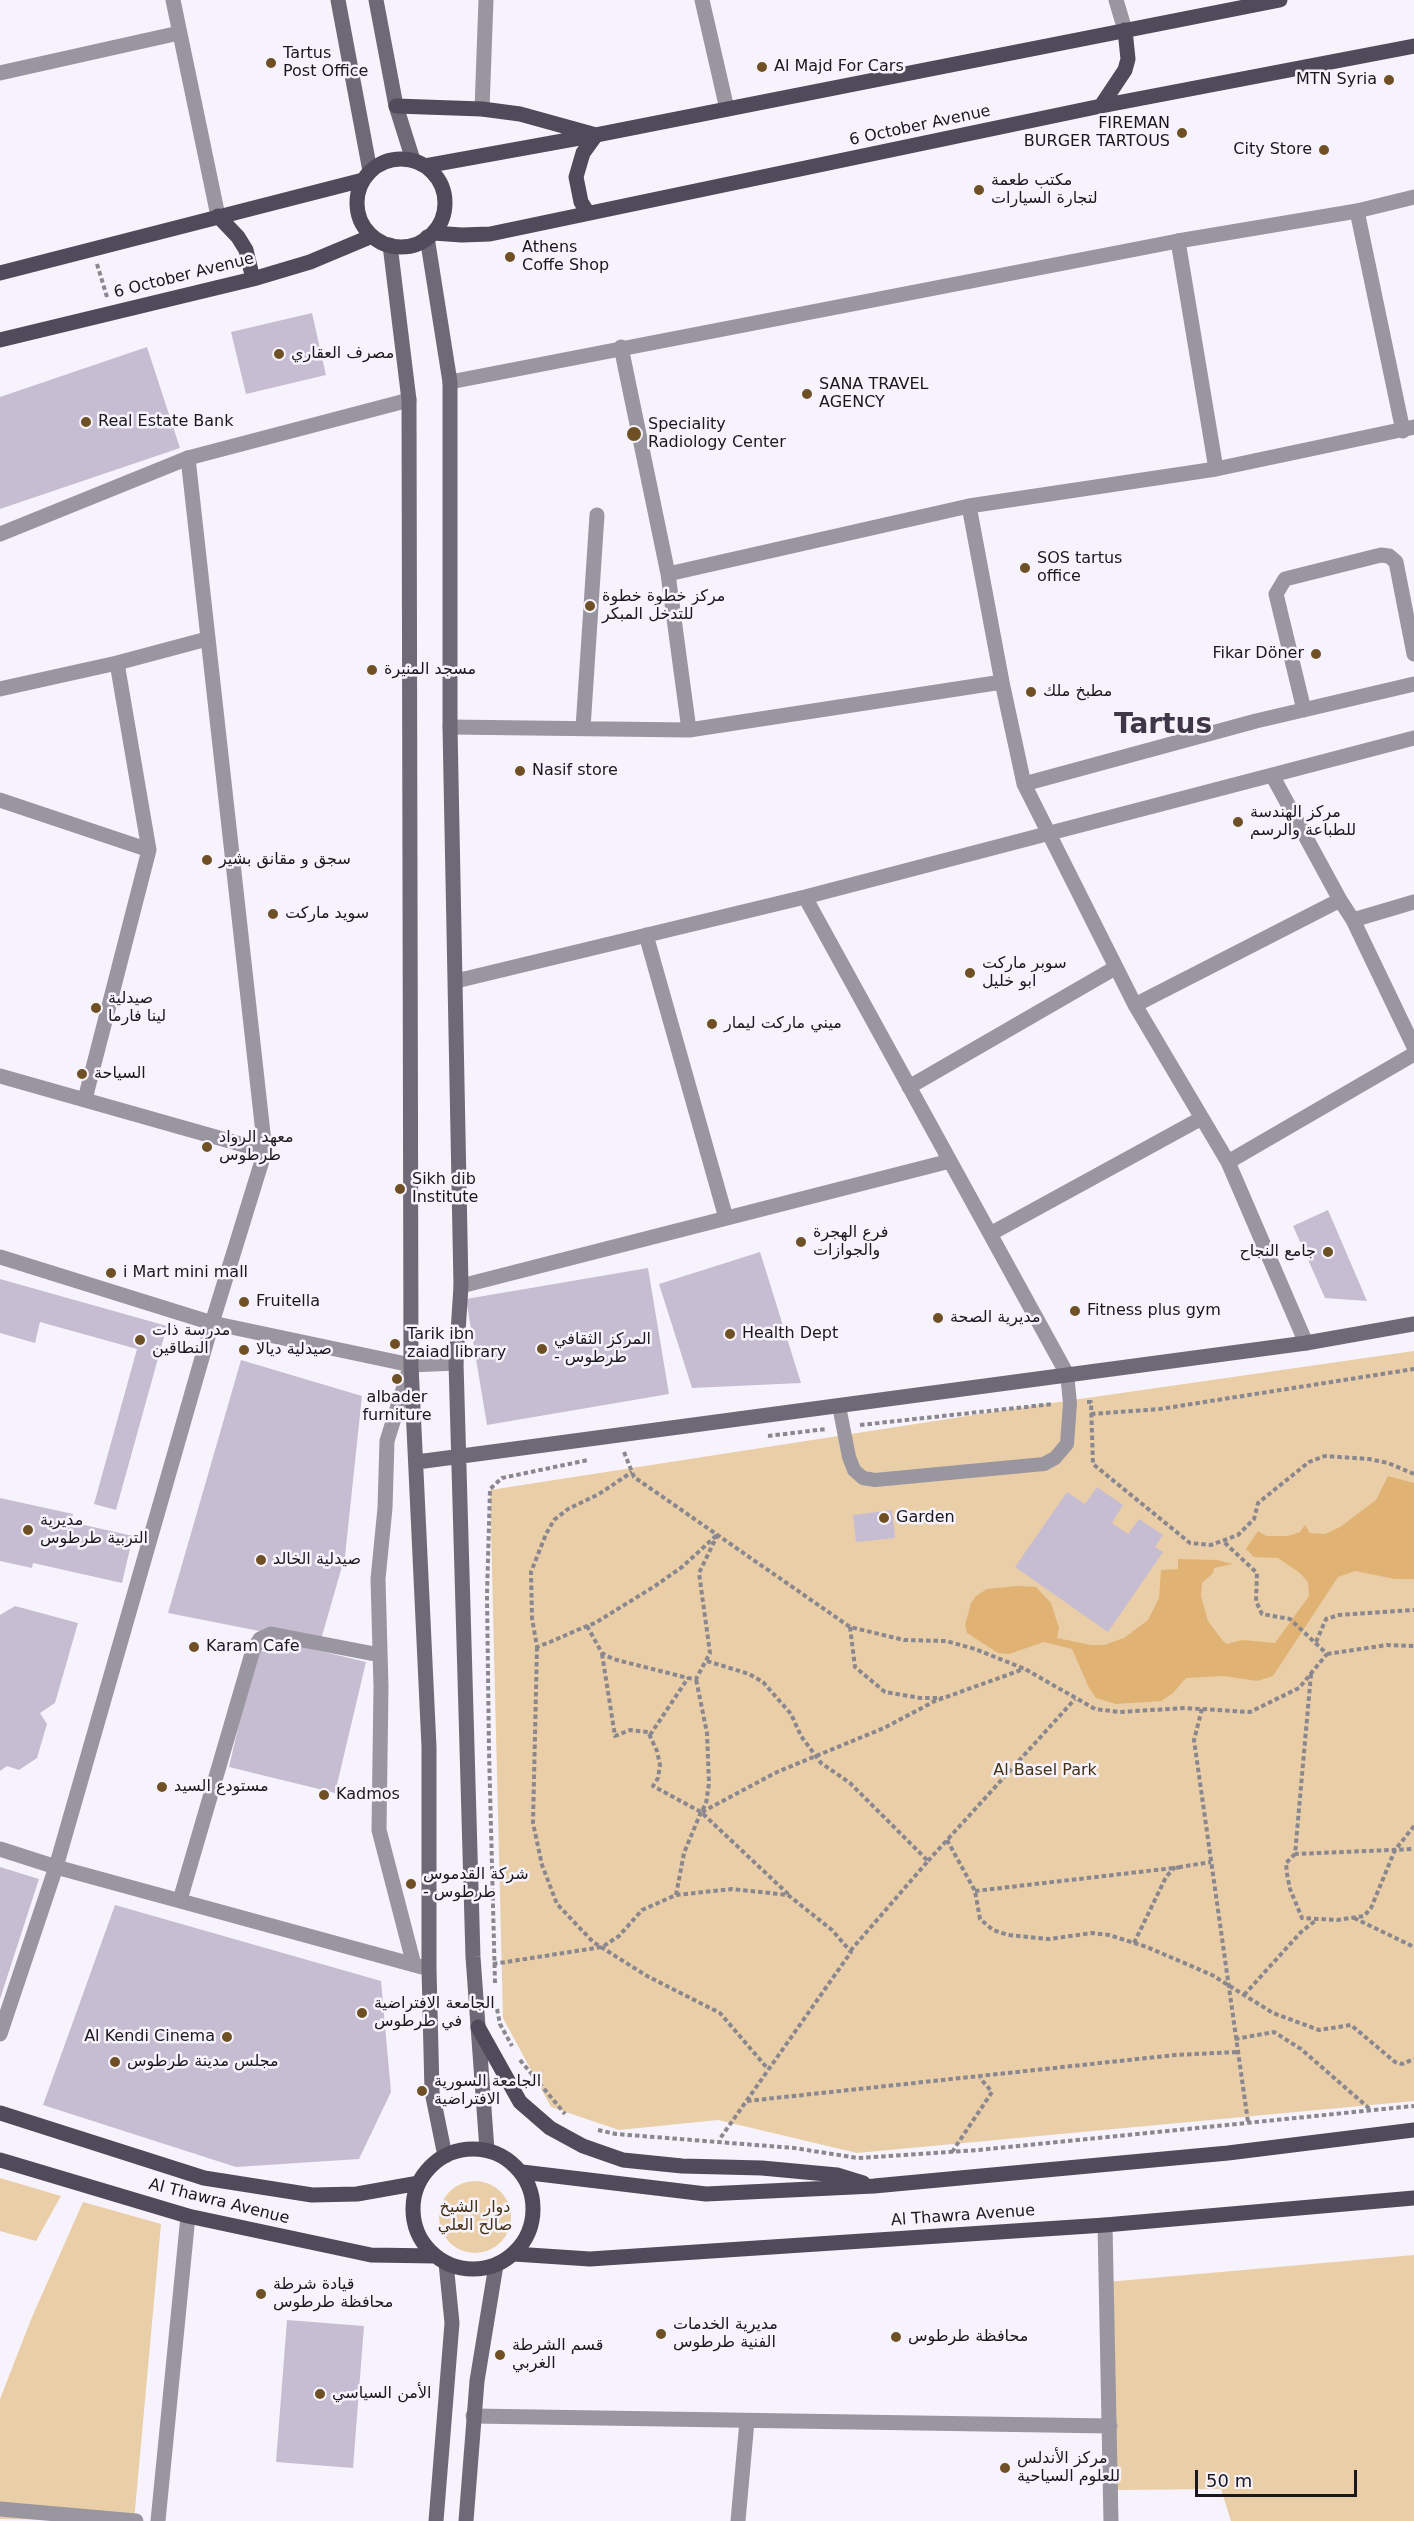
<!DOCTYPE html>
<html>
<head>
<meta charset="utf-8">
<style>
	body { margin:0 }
	#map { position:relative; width:1414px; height:2521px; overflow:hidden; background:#f7f3fc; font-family:"DejaVu Sans",sans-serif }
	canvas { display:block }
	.scale { position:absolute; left:1195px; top:2470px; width:162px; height:27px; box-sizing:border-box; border:3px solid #1a171e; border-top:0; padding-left:8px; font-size:18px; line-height:21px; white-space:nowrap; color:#1a171e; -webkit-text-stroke:4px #f7f3fc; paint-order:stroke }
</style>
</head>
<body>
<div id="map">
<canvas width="1414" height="2521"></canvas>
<div class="scale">50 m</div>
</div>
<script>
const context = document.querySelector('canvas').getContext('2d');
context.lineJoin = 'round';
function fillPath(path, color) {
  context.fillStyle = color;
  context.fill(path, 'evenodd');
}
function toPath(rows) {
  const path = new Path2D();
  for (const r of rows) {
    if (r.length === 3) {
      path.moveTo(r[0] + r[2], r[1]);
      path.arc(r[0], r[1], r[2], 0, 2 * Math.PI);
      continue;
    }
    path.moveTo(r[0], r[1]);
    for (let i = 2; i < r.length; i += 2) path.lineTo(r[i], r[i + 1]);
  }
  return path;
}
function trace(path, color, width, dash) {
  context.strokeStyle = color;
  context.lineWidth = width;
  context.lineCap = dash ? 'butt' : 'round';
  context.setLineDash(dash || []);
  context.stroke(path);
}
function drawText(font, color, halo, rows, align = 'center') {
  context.font = font + ' "DejaVu Sans","Noto Sans Arabic",sans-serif';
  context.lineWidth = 5;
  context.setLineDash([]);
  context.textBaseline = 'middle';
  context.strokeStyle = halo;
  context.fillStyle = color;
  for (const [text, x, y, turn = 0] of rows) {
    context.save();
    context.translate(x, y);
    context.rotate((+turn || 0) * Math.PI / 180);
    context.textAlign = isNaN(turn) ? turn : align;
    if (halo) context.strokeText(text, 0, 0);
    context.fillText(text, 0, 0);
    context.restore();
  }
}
const green = toPath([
	[1414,1351,1414,2101,857,2153,718,2120,619,2130,551,2107,503,2018,490,1490,1038,1405],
	[0,2178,61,2196,36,2241,0,2231],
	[475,2217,36],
	[83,2202,161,2224,134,2521,0,2519,0,2399,32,2317],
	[1414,2255,1414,2521,1231,2521,1221,2489,1113,2490,1107,2282]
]);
const water = toPath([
	[1388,1476,1414,1483,1414,1579,1395,1579,1355,1571,1338,1577,1273,1676,1257,1681,1224,1676,1186,1678,1173,1693,1161,1701,1116,1704,1096,1698,1089,1688,1072,1649,1044,1642,1009,1654,998,1653,967,1633,965,1625,971,1603,976,1596,987,1589,1017,1586,1036,1587,1051,1603,1059,1628,1057,1638,1091,1645,1104,1645,1124,1638,1148,1620,1159,1598,1161,1570,1178,1569,1178,1559,1217,1560,1233,1564,1214,1568,1213,1573,1202,1583,1201,1596,1208,1621,1222,1640,1227,1644,1242,1640,1275,1643,1309,1596,1308,1582,1300,1573,1278,1558,1254,1557,1246,1549,1258,1531,1266,1536,1288,1536,1300,1532,1305,1525,1310,1533,1325,1534,1340,1527,1376,1500]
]);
const building = toPath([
	[312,313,326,375,246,394,231,332],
	[147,347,180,448,0,509,0,397],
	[1328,1210,1367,1301,1325,1298,1293,1226],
	[760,1252,801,1383,692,1388,659,1284],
	[648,1268,669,1394,487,1425,466,1299],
	[0,1279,167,1326,116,1510,94,1504,137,1349,40,1322,35,1343,0,1333],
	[241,1360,362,1396,345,1556,320,1643,168,1613],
	[1097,1487,1123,1505,1112,1523,1128,1534,1139,1519,1163,1535,1155,1547,1163,1552,1108,1632,1015,1567,1067,1492,1085,1504],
	[0,1498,73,1514,71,1522,133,1536,122,1583,33,1563,32,1568,0,1561],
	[892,1510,895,1538,856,1542,853,1515],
	[15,1606,78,1623,55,1703,40,1713,47,1724,37,1758,19,1770,7,1766,0,1771,0,1615],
	[279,1641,366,1662,335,1793,229,1767,256,1650,276,1654],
	[0,1867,39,1879,0,1999],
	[115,1905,381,1981,391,2092,359,2159,236,2167,43,2105],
	[287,2320,364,2326,353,2468,276,2462]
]);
const path = toPath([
	[97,264,107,297],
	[1087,1402,1091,1402,1093,1464,1190,1543,1211,1545,1238,1535,1254,1519,1258,1503,1309,1462,1325,1456,1369,1459,1388,1463,1414,1474],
	[1091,1414,1160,1409,1414,1369],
	[860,1425,1053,1404],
	[768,1436,826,1429],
	[624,1452,634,1477,850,1627,904,1640,946,1641,975,1649,1025,1669,1095,1709,1119,1712,1185,1708,1250,1712,1299,1688,1327,1654,1290,1619,1262,1614,1256,1601,1257,1573,1224,1542],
	[587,1626,602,1653,613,1659,688,1678,696,1679,710,1653,699,1573,718,1534,682,1567,655,1586,595,1623,587,1626,582,1628,550,1642,537,1647,532,1618,531,1572,546,1534,554,1520,568,1509,599,1494,632,1472],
	[850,1627,855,1667,885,1692,920,1698,943,1698],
	[1316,1642,1326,1619,1339,1615,1414,1610],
	[537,1647,533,1823,542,1865,557,1904,593,1942,647,1976,720,2013,768,2069],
	[602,1654,615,1736,630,1730,648,1732,657,1751,660,1765,658,1778,653,1786,701,1812,706,1804,709,1783,707,1733,696,1679],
	[1327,1654,1387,1645,1414,1646],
	[707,1661,749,1674,763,1682,791,1714,801,1736,821,1763,850,1783,928,1861,851,1950],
	[1311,1674,1295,1854,1414,1849],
	[1202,1709,1194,1740,1248,2122],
	[650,1735,688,1678],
	[702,1812,777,1772,884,1728,935,1701,1024,1669],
	[947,1840,975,1891,980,1919,993,1930,1008,1935,1049,1939,1092,1933,1109,1935,1147,1947,1212,1975,1273,2013,1319,2030,1351,2025,1395,2062,1402,2064,1414,2059],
	[1295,1854,1286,1863,1287,1874,1290,1889,1302,1918,1337,1920,1364,1916,1371,1908,1395,1850,1414,1826],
	[928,1861,1075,1699],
	[975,1891,1182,1867],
	[676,1895,684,1853,701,1812,788,1894],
	[1354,1918,1414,1947],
	[1134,1943,1166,1877,1174,1868,1211,1862],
	[493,1964,602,1947,619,1936,642,1910,676,1895,732,1889,788,1895,832,1930,851,1952,719,2140],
	[495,1983,489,1751,487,1595,490,1489,502,1478,588,1460],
	[1244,1995,1301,1932,1315,1921],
	[497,2009,500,2024,512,2046],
	[1235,2039,1274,2032,1301,2049,1371,2110],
	[520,2060,565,2114],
	[747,2101,1175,2055,1237,2052],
	[598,2130,616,2134,794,2148,858,2158,979,2150,1414,2106],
	[952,2152,992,2092,980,2078]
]);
const service = toPath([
	[839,1406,849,1457,854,1470,863,1478,875,1480,1044,1464,1055,1458,1067,1444,1070,1403,1067,1374]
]);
const minor = toPath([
	[173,0,218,216],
	[702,0,727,109],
	[1116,0,1125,30],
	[0,73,179,33],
	[482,109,486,0],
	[1357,211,1403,431],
	[1178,241,1216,469],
	[621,347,668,574,689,730],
	[969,506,1002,682,1024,784,1135,1005,1228,1162,1306,1343],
	[668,574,969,506,1216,469,1414,427],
	[0,689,117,663,207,639],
	[1304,710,1276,594,1285,579,1381,555,1389,556,1396,562,1414,654],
	[450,727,689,730,1002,682],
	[583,728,597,515],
	[1272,775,1340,900,1353,920,1414,1047],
	[1024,784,1256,721,1414,684],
	[0,800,149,850],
	[805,897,1067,1374],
	[1353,920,1414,902],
	[646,935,726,1218],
	[456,981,805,897,1414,738],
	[1135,1005,1340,900],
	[0,1076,265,1151],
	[909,1087,1115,968],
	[85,1099,149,850,117,663],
	[1228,1162,1414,1054],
	[990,1234,1202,1118],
	[461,1286,950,1161],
	[410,1367,387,1441,385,1508,378,1579,381,1687,379,1830,414,1965],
	[0,1849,56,1867,422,1967],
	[180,1900,253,1650,260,1639,271,1634,380,1655],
	[0,2034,56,1867,212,1323,265,1151,188,458],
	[1105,2225,1111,2521],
	[473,2416,1110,2426],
	[158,2521,188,2216],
	[738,2521,747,2421]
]);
const tertiary = toPath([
	[450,382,1178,241,1357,211,1414,197],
	[0,534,188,458,409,400],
	[0,1257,212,1323,411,1365,456,1363],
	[0,2509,136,2521]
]);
const secondary = toPath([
	[338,0,370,171],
	[376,0,396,106,413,160],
	[427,237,450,382,450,727,461,1286,456,1363,473,1957,487,2150],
	[390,245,409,400,411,1365,429,1747,429,1969,432,2092,445,2156],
	[417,1462,1306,1343,1414,1324],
	[436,2521,452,2323,446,2263],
	[466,2521,477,2381,496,2265]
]);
const primary = toPath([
	[396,106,482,109,520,114,596,135,583,153,576,177,581,202,588,213],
	[1101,106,1125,70,1128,59,1125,30],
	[401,203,44],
	[425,166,596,135,1280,0],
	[218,216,238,237,246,250,253,279],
	[433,233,462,235,490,234,1101,106,1414,46],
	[0,273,363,180],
	[0,340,253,279,310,262,372,236],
	[478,2027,520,2102,550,2128,583,2146,623,2160,682,2166,762,2168,837,2175,863,2183],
	[0,2113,204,2178,312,2195,357,2194,419,2183],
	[473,2209,60],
	[0,2160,188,2216,371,2255,435,2256],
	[522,2172,706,2194,874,2186,1228,2153,1414,2130],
	[514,2254,590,2259,1105,2225,1414,2198]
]);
const markers = [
	[271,63,6,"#6e5024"],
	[762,67,6,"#6e5024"],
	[1389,80,6,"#6e5024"],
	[1182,133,6,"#6e5024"],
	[1324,150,6,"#6e5024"],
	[979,190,6,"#6e5024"],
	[510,257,6,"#6e5024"],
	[279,354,6,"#6e5024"],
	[807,394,6,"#6e5024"],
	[86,422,6,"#6e5024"],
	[634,434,8,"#6e5024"],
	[1025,568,6,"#6e5024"],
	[590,606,6,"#6e5024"],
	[1316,654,6,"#6e5024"],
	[372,670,6,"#6e5024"],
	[1031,692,6,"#6e5024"],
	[520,771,6,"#6e5024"],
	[1238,822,6,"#6e5024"],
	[207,860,6,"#6e5024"],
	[273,914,6,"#6e5024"],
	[970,973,6,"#6e5024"],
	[96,1008,6,"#6e5024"],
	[712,1024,6,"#6e5024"],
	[82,1074,6,"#6e5024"],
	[207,1147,6,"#6e5024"],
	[400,1189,6,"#6e5024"],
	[801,1242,6,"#6e5024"],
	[1328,1252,6,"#6e5024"],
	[111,1273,6,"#6e5024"],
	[244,1302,6,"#6e5024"],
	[1075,1311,6,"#6e5024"],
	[938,1318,6,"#6e5024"],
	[730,1334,6,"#6e5024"],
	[140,1340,6,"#6e5024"],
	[395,1344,6,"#6e5024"],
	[542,1349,6,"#6e5024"],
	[244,1350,6,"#6e5024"],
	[397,1379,6,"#6e5024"],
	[884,1518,6,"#6e5024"],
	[28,1530,6,"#6e5024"],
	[261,1560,6,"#6e5024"],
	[194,1647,6,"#6e5024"],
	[162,1787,6,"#6e5024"],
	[324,1795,6,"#6e5024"],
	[411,1884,6,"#6e5024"],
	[362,2013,6,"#6e5024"],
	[227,2037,6,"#6e5024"],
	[115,2062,6,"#6e5024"],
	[422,2091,6,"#6e5024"],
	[261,2294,6,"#6e5024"],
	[661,2334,6,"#6e5024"],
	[896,2337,6,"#6e5024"],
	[500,2355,6,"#6e5024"],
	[320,2394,6,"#6e5024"],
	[1005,2468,6,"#6e5024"]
];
const poiNames = [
	["Tartus",283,54],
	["Post Office",283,72],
	["Al Majd For Cars",774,67],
	["MTN Syria",1377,80,"right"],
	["FIREMAN",1170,124,"right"],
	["BURGER TARTOUS",1170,142,"right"],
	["City Store",1312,150,"right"],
	["مكتب طعمة",991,181],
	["لتجارة السيارات",991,199],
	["Athens",522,248],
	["Coffe Shop",522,266],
	["مصرف العقاري",291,354],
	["SANA TRAVEL",819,385],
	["AGENCY",819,403],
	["Real Estate Bank",98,422],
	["Speciality",648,425],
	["Radiology Center",648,443],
	["SOS tartus",1037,559],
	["office",1037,577],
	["مركز خطوة خطوة",602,597],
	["للتدخل المبكر",602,615],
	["Fikar Döner",1304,654,"right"],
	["مسجد المنيرة",384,670],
	["مطبخ ملك",1043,692],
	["Nasif store",532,771],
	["مركز الهندسة",1250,813],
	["للطباعة والرسم",1250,831],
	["سجق و مقانق بشير",219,860],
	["سويد ماركت",285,914],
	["سوبر ماركت",982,964],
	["ابو خليل",982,982],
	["صيدلية",108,999],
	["لينا فارما",108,1017],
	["ميني ماركت ليمار",724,1024],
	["السياحة",94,1074],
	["معهد الرواد",219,1138],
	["طرطوس",219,1156],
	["Sikh dib",412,1180],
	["Institute",412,1198],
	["فرع الهجرة",813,1233],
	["والجوازات",813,1251],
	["جامع النجاح",1316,1252,"right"],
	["i Mart mini mall",123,1273],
	["Fruitella",256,1302],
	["Fitness plus gym",1087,1311],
	["مديرية الصحة",950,1318],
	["مدرسة ذات",152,1331],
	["النطاقين",152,1349],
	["Health Dept",742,1334],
	["Tarik ibn",407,1335],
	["zaiad library",407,1353],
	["المركز الثقافي",554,1340],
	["- طرطوس",554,1358],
	["صيدلية ديالا",256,1350],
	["albader",397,1398,"center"],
	["furniture",397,1416,"center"],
	["Garden",896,1518],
	["مديرية",40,1521],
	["التربية طرطوس",40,1539],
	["صيدلية الخالد",273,1560],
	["Karam Cafe",206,1647],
	["مستودع السيد",174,1787],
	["Kadmos",336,1795],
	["شركة القدموس",423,1875],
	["- طرطوس",423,1893],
	["الجامعة الافتراضية",374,2004],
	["في طرطوس",374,2022],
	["Al Kendi Cinema",215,2037,"right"],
	["مجلس مدينة طرطوس",127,2062],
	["الجامعة السورية",434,2082],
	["الافتراضية",434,2100],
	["قيادة شرطة",273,2285],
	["محافظة طرطوس",273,2303],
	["مديرية الخدمات",673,2325],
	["الفنية طرطوس",673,2343],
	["محافظة طرطوس",908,2337],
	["قسم الشرطة",512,2346],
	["الغربي",512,2364],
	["الأمن السياسي",332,2394],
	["مركز الأندلس",1017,2459],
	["للعلوم السياحية",1017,2477]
];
const streetNames = [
	["6 October Avenue",920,126,-12],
	["6 October Avenue",184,276,-14],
	["Al Thawra Avenue",219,2202,14],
	["Al Thawra Avenue",963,2216,-4]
];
const parkNames = [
	["Al Basel Park",1045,1771],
	["دوار الشيخ",475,2208],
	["صالح العلي",475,2226]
];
const townNames = [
	["Tartus",1163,726]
];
fillPath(green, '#e9cea8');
fillPath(water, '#e0b374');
fillPath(building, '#c7bdd3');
trace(path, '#8a878f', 4, [4.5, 3]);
trace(service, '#9a96a0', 14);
trace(minor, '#9a96a0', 15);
trace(tertiary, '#9a96a0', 15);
trace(secondary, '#6f6977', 15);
trace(primary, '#514a5a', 15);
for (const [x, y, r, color] of markers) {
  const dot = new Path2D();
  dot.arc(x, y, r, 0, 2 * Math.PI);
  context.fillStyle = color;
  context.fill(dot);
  trace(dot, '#f7f3fc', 2);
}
drawText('16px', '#1a171e', '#f7f3fc', poiNames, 'left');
drawText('16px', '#1a171e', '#f7f3fc', streetNames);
drawText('16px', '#443114', '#f7f3fc', parkNames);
drawText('bold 28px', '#3f3648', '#f7f3fc', townNames);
</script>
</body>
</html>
